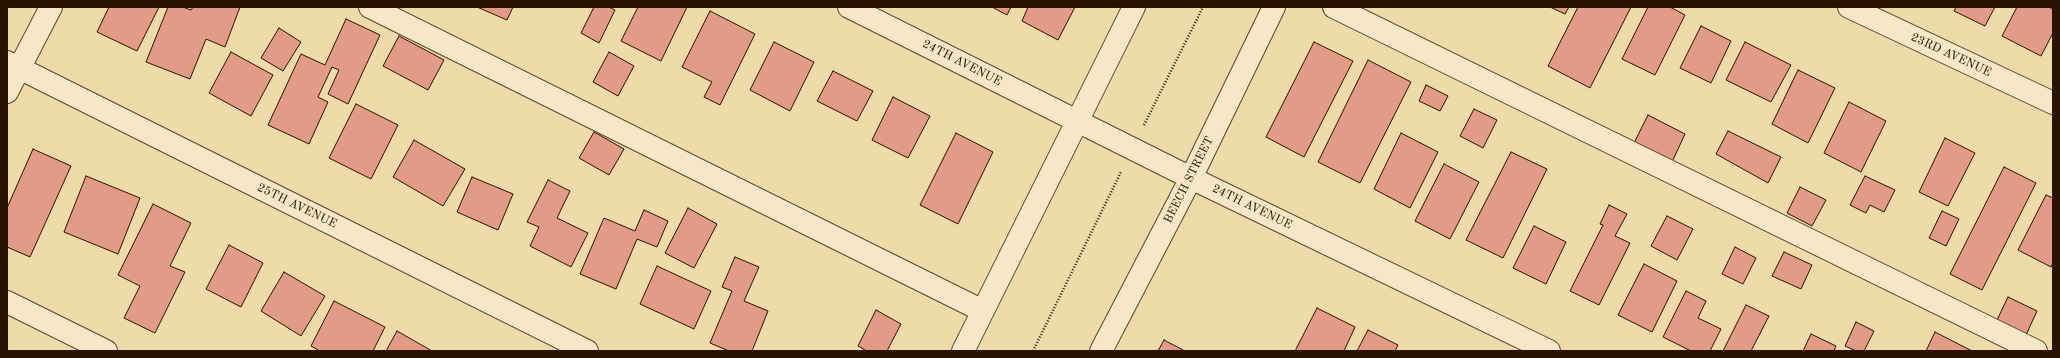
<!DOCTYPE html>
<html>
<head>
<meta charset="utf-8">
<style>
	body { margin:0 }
	#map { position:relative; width:2060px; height:358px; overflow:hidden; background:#efdaa9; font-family:"Old Standard TT",serif }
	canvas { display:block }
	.frame { position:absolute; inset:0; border:8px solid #2c1200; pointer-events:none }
</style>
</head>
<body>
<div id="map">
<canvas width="2060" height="358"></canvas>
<div class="frame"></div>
</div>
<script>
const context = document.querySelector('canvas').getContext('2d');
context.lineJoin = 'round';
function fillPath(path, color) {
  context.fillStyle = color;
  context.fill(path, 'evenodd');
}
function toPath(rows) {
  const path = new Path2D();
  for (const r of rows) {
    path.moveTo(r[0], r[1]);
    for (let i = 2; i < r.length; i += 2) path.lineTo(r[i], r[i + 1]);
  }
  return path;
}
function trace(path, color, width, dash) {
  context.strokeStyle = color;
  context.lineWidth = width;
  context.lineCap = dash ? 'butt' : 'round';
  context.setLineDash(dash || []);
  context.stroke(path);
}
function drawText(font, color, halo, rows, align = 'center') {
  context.font = font + ' "Old Standard TT",serif';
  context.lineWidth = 3;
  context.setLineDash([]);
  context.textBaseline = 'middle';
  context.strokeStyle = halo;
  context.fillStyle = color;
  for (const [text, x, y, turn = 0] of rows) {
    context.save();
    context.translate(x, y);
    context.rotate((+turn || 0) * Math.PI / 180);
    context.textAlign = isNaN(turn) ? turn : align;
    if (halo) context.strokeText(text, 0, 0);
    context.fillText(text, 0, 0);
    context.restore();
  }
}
const building = toPath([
	[109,7,159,7,137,51,97,32,109,7],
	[168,7,183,7,191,10,193,7,240,7,225,47,206,39,190,79,146,62,168,7],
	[477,7,513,7,507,20,477,7],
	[594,7,609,7,615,10,599,43,581,33,594,7],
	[638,7,687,7,661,61,621,41,638,7],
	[992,7,1011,7,1007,15,992,7],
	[1028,7,1075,7,1058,40,1022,21,1028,7],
	[1550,7,1569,7,1565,14,1550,7],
	[1578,7,1631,7,1590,88,1548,66,1578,7],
	[1648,7,1670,7,1685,15,1655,75,1622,59,1648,7],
	[1956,7,1995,7,1985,26,1954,11,1956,7],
	[2017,7,2049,7,2053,9,2053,33,2041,56,2002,36,2017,7],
	[710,11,755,34,720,105,704,97,712,82,682,67,710,11],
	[346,19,380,35,348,104,328,94,339,70,332,67,318,97,328,102,309,144,268,125,301,54,325,65,346,19],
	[1701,26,1731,41,1711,83,1680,68,1701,26],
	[279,28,301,42,283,71,261,58,279,28],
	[399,36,444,60,428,90,383,66,399,36],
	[774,42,814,62,790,111,750,90,774,42],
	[1314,42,1353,61,1304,157,1266,137,1314,42],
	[1745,42,1791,65,1771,102,1726,80,1745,42],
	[231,52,273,75,251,116,209,93,231,52],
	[609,52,634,66,618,96,593,82,609,52],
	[1368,60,1411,82,1360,183,1318,162,1368,60],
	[1798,70,1835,88,1808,143,1772,124,1798,70],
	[833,71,873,91,857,121,817,101,833,71],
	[1426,85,1448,96,1440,111,1419,101,1426,85],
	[893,97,930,116,908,158,872,140,893,97],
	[1849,102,1886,121,1861,172,1824,153,1849,102],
	[356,104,398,125,371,179,329,158,356,104],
	[1474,109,1497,120,1483,148,1460,136,1474,109],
	[1648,115,1685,134,1672,162,1634,143,1648,115],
	[1728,131,1781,157,1768,183,1716,154,1728,131],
	[594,132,624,149,609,175,579,158,594,132],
	[956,133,993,152,958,224,920,205,956,133],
	[1401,133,1438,152,1410,208,1374,189,1401,133],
	[1945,138,1975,153,1948,206,1919,192,1945,138],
	[414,140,465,169,443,206,393,177,414,140],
	[33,149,71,166,30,257,7,247,7,208,33,149],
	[1511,152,1547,169,1503,258,1466,240,1511,152],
	[1444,164,1479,182,1450,239,1415,221,1444,164],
	[2004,167,2036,183,1982,290,1950,274,2004,167],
	[86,176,140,198,118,254,64,232,86,176],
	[1865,176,1895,190,1884,212,1870,205,1866,213,1850,205,1865,176],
	[472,177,513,194,498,230,457,212,472,177],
	[548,180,570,191,557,218,588,233,571,267,530,246,539,227,527,222,548,180],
	[1800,187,1826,200,1812,226,1787,213,1800,187],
	[2046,195,2053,198,2053,263,2051,267,2018,250,2046,195],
	[153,204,191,223,170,266,185,272,155,333,124,318,140,286,118,275,153,204],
	[1609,205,1627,214,1615,236,1630,243,1599,305,1570,291,1603,225,1600,224,1609,205],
	[688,208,717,224,694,268,665,253,688,208],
	[644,210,668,221,657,247,637,239,616,289,580,274,604,218,635,231,644,210],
	[1942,211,1959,219,1946,246,1929,238,1942,211],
	[1667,216,1693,229,1677,260,1651,246,1667,216],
	[1534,226,1566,242,1546,284,1513,268,1534,226],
	[229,245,263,263,241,307,206,289,229,245],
	[1735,247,1756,258,1743,284,1722,274,1735,247],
	[1784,252,1812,265,1801,289,1772,276,1784,252],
	[735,257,759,267,744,301,768,311,752,351,729,351,710,343,732,291,722,287,735,257],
	[1644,264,1677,281,1652,332,1618,315,1644,264],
	[657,266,711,291,694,329,640,304,657,266],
	[284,272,325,296,301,336,261,311,284,272],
	[1686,291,1706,301,1698,318,1721,329,1710,351,1691,351,1663,337,1686,291],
	[2008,297,2037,311,2026,335,1997,320,2008,297],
	[334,301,385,327,373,351,320,351,311,346,334,301],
	[1746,305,1769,316,1751,351,1723,351,1746,305],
	[1317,308,1355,327,1344,351,1295,351,1317,308],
	[876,310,901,324,887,351,867,351,858,346,876,310],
	[1856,322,1874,331,1864,351,1856,351,1845,346,1856,322],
	[1368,330,1398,345,1395,351,1357,351,1368,330],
	[397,331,432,351,386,351,397,331],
	[1935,332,1972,351,1926,351,1935,332],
	[1811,334,1836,346,1834,351,1803,351,1811,334],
	[1164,340,1185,351,1158,351,1164,340]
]);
const path = toPath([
	[1144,125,1203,7],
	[1033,351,1121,172]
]);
const minor = toPath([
	[370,7,983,311],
	[849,7,1191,178,1549,351],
	[1334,7,2036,351],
	[1849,7,2053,103],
	[7,62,587,351],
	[7,92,51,7],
	[7,302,106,351],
	[963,351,1134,7],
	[1101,351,1191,178,1274,7]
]);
const streetNames = [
	["23RD AVENUE",1951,55,25],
	["24TH AVENUE",962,63,27],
	["BEECH STREET",1189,180,-63],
	["25TH AVENUE",297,206,26],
	["24TH AVENUE",1252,207,26]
];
fillPath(building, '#e29b86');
trace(building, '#2c1200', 1);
trace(minor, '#5d442a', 24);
trace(path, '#2c1200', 2.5, [1, 2]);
trace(minor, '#f5e7c7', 22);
drawText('12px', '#2c1200', '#f5e7c7', streetNames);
</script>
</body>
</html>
